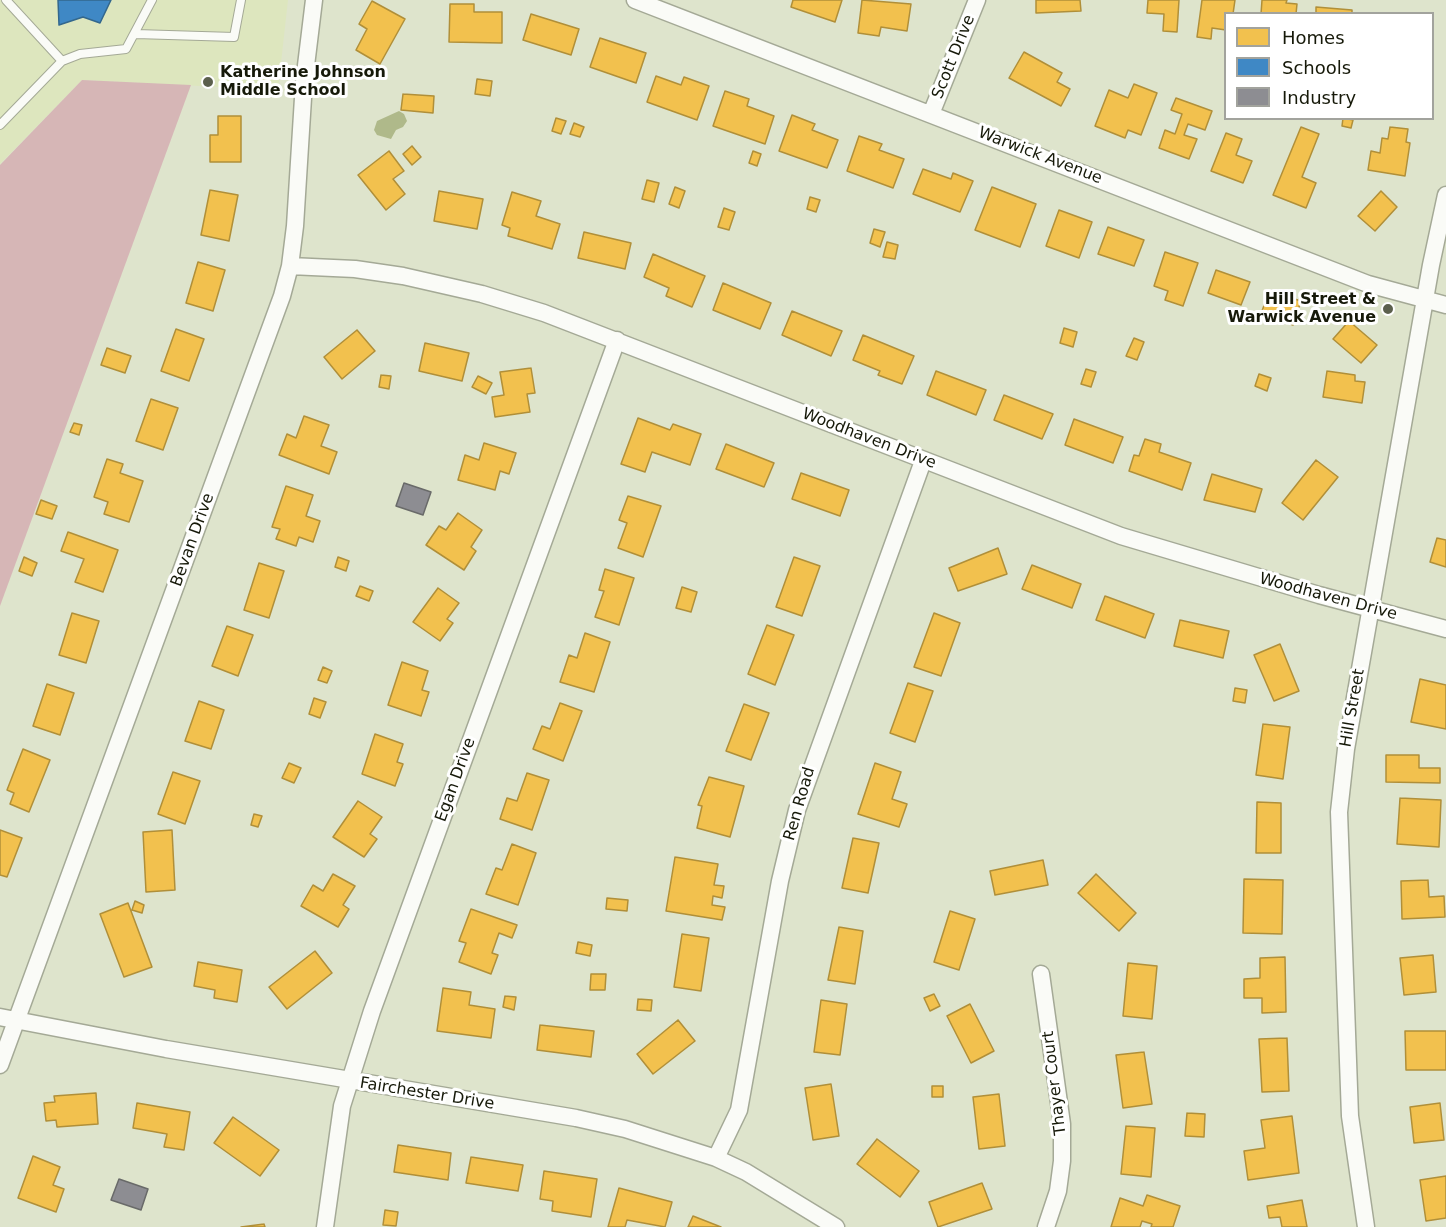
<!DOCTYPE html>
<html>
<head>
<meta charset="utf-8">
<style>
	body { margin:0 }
	#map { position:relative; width:1446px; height:1227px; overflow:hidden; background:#dee4cc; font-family:"DejaVu Sans",sans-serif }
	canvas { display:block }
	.legend { position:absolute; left:1224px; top:12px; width:210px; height:108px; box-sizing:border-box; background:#fff; border:2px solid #a2a39d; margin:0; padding:8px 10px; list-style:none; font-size:18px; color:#161909 }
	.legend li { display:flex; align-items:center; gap:12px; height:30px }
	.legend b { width:30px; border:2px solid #a2a39d }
</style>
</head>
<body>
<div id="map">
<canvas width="1446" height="1227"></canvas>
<ul class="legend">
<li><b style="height:16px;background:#f2c14e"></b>Homes</li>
<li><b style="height:16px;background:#3f88c5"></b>Schools</li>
<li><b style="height:16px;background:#8d8d92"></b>Industry</li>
</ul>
</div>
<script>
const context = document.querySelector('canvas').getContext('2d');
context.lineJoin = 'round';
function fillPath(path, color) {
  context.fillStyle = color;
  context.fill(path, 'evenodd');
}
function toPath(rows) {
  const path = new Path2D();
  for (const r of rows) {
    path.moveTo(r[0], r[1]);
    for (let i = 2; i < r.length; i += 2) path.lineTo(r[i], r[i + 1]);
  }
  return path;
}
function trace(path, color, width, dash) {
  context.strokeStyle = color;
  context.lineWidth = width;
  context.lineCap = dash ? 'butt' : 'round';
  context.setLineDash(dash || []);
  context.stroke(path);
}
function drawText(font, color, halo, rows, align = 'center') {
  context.font = font + ' "DejaVu Sans",sans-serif';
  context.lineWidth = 6;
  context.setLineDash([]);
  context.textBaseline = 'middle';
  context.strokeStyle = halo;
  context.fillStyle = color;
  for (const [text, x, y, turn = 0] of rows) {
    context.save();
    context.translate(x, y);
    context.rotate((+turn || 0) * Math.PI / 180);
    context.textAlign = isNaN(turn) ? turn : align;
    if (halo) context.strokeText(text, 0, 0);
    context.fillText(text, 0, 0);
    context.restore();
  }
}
const built = toPath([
	[0,0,288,0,278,90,82,80,0,164]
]);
const forest = toPath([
	[82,80,191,85,0,606,0,165]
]);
const water = toPath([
	[399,111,404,114,407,121,403,127,396,130,391,139,377,135,374,130,377,121]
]);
const homes = toPath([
	[793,0,842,0,835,22,791,7,793,0],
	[862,0,911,4,907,31,881,27,879,36,858,33,862,0],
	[1036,0,1080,0,1081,11,1036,13,1036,0],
	[1148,0,1179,0,1177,32,1163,31,1164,14,1147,13,1148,0],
	[1202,0,1235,0,1233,14,1226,14,1226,30,1212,28,1211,39,1197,37,1202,0],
	[1262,0,1287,0,1286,3,1297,4,1296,14,1261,14,1262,0],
	[372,1,405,19,380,64,356,50,367,29,359,24,372,1],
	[450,4,474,4,474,12,502,12,502,43,449,42,450,4],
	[1316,7,1352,10,1352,14,1316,14,1316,7],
	[531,14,579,29,571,55,523,40,531,14],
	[600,38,646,53,636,83,590,67,600,38],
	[1024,52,1062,73,1057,82,1070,89,1061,106,1009,78,1024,52],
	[656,76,681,85,684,77,709,86,697,120,647,102,656,76],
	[477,79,492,81,490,96,475,94,477,79],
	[1134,84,1157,93,1141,135,1128,130,1125,138,1095,126,1109,90,1128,98,1134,84],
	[725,91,749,99,747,106,774,116,765,144,713,126,725,91],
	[403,94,434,96,433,113,401,110,403,94],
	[1176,98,1212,111,1205,130,1188,124,1184,135,1197,139,1189,159,1159,148,1165,130,1175,134,1182,114,1171,110,1176,98],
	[792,115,815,124,812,130,838,140,827,168,779,151,792,115],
	[218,116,241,116,241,162,210,162,210,135,218,135,218,116],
	[556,118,566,121,561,134,552,131,556,118],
	[1343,118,1353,120,1351,128,1342,126,1343,118],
	[574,123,584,127,580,137,570,134,574,123],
	[1301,127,1319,134,1302,177,1316,183,1306,208,1273,195,1301,127],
	[1390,127,1408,129,1406,142,1410,143,1405,176,1368,170,1371,151,1380,153,1382,138,1388,139,1390,127],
	[1226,133,1242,139,1236,155,1252,161,1243,183,1211,171,1226,133],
	[859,136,882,144,879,150,904,159,893,188,847,171,859,136],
	[412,146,421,157,412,165,403,154,412,146],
	[389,151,404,171,393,179,405,194,386,210,358,175,389,151],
	[753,151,761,154,757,166,749,163,753,151],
	[923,169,951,179,953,173,973,181,960,212,913,194,923,169],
	[647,180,659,183,654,202,642,199,647,180],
	[675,187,685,191,679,208,669,204,675,187],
	[992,187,1036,204,1020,247,975,230,992,187],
	[210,190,238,195,229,241,201,235,210,190],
	[439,191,483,199,477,229,434,221,439,191],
	[1381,191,1397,207,1375,231,1358,216,1381,191],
	[512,192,541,201,536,216,560,224,552,249,508,236,510,228,502,225,512,192],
	[810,197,820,200,816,212,807,209,810,197],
	[724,208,735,212,729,230,718,227,724,208],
	[1059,210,1092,222,1079,258,1046,246,1059,210],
	[1108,227,1144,240,1134,266,1098,254,1108,227],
	[874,229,885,232,880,247,870,243,874,229],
	[584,232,631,243,625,269,578,258,584,232],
	[887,242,898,245,895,259,883,257,887,242],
	[1165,252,1198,263,1183,306,1165,300,1168,291,1154,286,1165,252],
	[653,254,705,276,692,307,666,296,669,288,644,277,653,254],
	[198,262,225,270,213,311,186,303,198,262],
	[1216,270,1250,282,1241,305,1208,293,1216,270],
	[723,283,771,303,760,329,713,310,723,283],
	[1269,291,1301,301,1293,325,1261,314,1269,291],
	[792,311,842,331,831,356,782,335,792,311],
	[1349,321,1377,345,1361,363,1333,339,1349,321],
	[1064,328,1077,332,1073,347,1060,343,1064,328],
	[176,329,204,339,189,381,161,371,176,329],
	[357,330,375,351,342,379,324,357,357,330],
	[863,335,914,356,902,384,878,375,880,371,853,360,863,335],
	[1134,338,1144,342,1137,360,1126,356,1134,338],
	[425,343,469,353,462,381,419,371,425,343],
	[107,348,131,356,125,373,101,365,107,348],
	[531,368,535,393,527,394,530,412,495,417,492,397,504,395,500,372,531,368],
	[1086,369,1096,372,1091,387,1081,384,1086,369],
	[936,371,986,390,976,415,927,395,936,371],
	[1327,371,1355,375,1355,381,1365,382,1362,403,1323,397,1327,371],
	[1259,374,1271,378,1267,391,1255,386,1259,374],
	[381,375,391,376,389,389,379,387,381,375],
	[478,376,492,383,486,394,472,387,478,376],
	[1004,395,1053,414,1042,439,994,420,1004,395],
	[151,399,178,408,163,450,136,441,151,399],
	[304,416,329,425,321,446,337,452,329,474,279,455,287,434,296,438,304,416],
	[638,418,670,430,673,424,701,434,690,465,652,452,645,472,621,464,638,418],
	[1074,419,1123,437,1113,463,1065,445,1074,419],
	[74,423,82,425,79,435,70,432,74,423],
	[1145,439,1161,444,1159,452,1191,463,1182,490,1129,471,1134,455,1139,456,1145,439],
	[484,443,516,453,509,474,500,471,495,490,458,480,465,455,479,460,484,443],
	[726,444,774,463,764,487,716,469,726,444],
	[107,459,123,464,120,473,143,481,129,522,104,514,108,502,94,497,107,459],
	[1316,460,1338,477,1303,520,1282,503,1316,460],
	[801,473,849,490,840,516,792,499,801,473],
	[1212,474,1262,489,1255,512,1204,500,1212,474],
	[286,486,313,495,306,516,320,521,313,542,299,537,296,546,276,539,280,529,272,527,286,486],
	[628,496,661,506,643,557,618,548,627,523,619,520,628,496],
	[41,500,57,506,52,519,36,514,41,500],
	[458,513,482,530,471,547,476,551,464,570,426,545,439,526,446,530,458,513],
	[68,532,118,550,103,592,75,582,84,559,61,551,68,532],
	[1437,538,1446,540,1446,567,1430,562,1437,538],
	[998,548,1007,574,958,591,949,568,998,548],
	[24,557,37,563,32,576,19,571,24,557],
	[338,557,349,561,346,571,335,567,338,557],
	[794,557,820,566,802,616,776,607,794,557],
	[259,563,284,571,269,618,244,610,259,563],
	[1032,565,1081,584,1072,608,1022,589,1032,565],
	[605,569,634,578,619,625,595,617,604,591,599,590,605,569],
	[360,586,373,591,369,601,356,596,360,586],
	[682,587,697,592,691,612,676,608,682,587],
	[438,588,459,603,447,619,453,623,440,641,413,622,438,588],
	[1105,596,1154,614,1145,638,1096,620,1105,596],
	[72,613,99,621,86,663,59,655,72,613],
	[934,613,960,623,941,676,914,667,934,613],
	[1180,620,1229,631,1223,658,1174,646,1180,620],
	[767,625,794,635,775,685,748,674,767,625],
	[227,626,253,635,238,676,212,666,227,626],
	[585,633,610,642,594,692,560,682,569,655,577,658,585,633],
	[1280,644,1299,691,1274,701,1254,655,1280,644],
	[402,662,428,671,422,690,429,692,421,716,388,705,402,662],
	[323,667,332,671,327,683,318,680,323,667],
	[1420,679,1446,685,1446,729,1411,722,1420,679],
	[908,683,933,691,915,742,890,733,908,683],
	[47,684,74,693,60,735,33,726,47,684],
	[1235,688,1247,690,1245,703,1233,701,1235,688],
	[314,698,326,702,320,718,309,714,314,698],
	[199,701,224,710,211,749,185,741,199,701],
	[560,703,582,711,563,761,533,749,542,726,550,729,560,703],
	[744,704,769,713,751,760,726,751,744,704],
	[1263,724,1290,727,1283,779,1256,775,1263,724],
	[375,734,403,744,397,762,403,764,395,786,362,774,375,734],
	[23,749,50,760,29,812,10,804,14,793,7,790,23,749],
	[1386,755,1419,755,1419,768,1440,768,1440,783,1386,782,1386,755],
	[289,763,301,768,294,783,282,778,289,763],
	[875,763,901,772,892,799,907,804,899,827,858,814,875,763],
	[173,772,200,781,185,824,158,814,173,772],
	[527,773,549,780,532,830,500,819,507,798,517,801,527,773],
	[709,777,744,786,730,837,697,828,702,806,698,805,709,777],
	[1400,798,1441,800,1439,847,1397,844,1400,798],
	[358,801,382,817,370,834,377,839,364,857,333,837,358,801],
	[1257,802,1281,803,1281,853,1256,853,1257,802],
	[254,814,262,816,258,827,251,825,254,814],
	[0,830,22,838,7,877,0,875,0,830],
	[172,830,175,890,146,892,143,832,172,830],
	[853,838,879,843,868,893,842,888,853,838],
	[512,844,536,853,518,905,486,894,496,868,502,870,512,844],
	[675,857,718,864,714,885,724,886,722,898,713,896,712,905,725,907,722,920,666,911,675,857],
	[1043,860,1048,885,995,895,990,871,1043,860],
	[333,874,355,886,343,905,349,909,338,927,301,906,313,885,323,891,333,874],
	[1096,874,1136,913,1119,931,1078,893,1096,874],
	[1244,879,1283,880,1282,934,1243,933,1244,879],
	[1428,880,1429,897,1444,896,1445,917,1402,919,1401,881,1428,880],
	[607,898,628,900,627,911,606,909,607,898],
	[135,901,144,905,142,913,132,910,135,901],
	[128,903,152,967,124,977,100,914,128,903],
	[471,909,517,925,512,938,499,933,492,953,498,955,491,974,459,962,466,943,459,941,471,909],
	[950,911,975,919,959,970,934,962,950,911],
	[839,927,863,931,855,984,828,980,839,927],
	[682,934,709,938,701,991,674,987,682,934],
	[578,942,592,945,590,956,576,953,578,942],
	[315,951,332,973,287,1009,269,987,315,951],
	[1433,955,1436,992,1404,995,1400,958,1433,955],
	[1285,957,1286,1012,1262,1013,1262,998,1244,998,1244,979,1260,978,1260,958,1285,957],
	[198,962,242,970,237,1002,214,998,215,990,194,986,198,962],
	[1128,963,1157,966,1152,1019,1123,1016,1128,963],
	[591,974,606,974,605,990,590,990,591,974],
	[443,988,471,992,469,1005,495,1009,491,1038,437,1031,443,988],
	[934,994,940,1006,930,1011,924,998,934,994],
	[505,996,516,997,514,1010,503,1007,505,996],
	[638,999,652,1000,651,1011,637,1010,638,999],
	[821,1000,847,1004,840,1055,814,1052,821,1000],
	[970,1004,994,1051,971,1063,947,1016,970,1004],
	[678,1020,695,1041,653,1074,637,1054,678,1020],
	[540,1025,594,1031,591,1057,537,1050,540,1025],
	[1405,1031,1446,1031,1446,1070,1406,1070,1405,1031],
	[1287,1038,1289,1091,1262,1092,1259,1039,1287,1038],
	[1144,1052,1152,1104,1123,1108,1116,1055,1144,1052],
	[831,1084,839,1136,813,1140,805,1088,831,1084],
	[932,1086,943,1086,943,1097,932,1097,932,1086],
	[96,1093,98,1124,57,1127,56,1120,46,1121,44,1103,55,1102,54,1096,96,1093],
	[999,1094,1005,1146,979,1149,973,1097,999,1094],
	[137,1103,190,1112,184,1150,164,1147,167,1134,133,1128,137,1103],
	[1440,1103,1444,1140,1414,1143,1410,1107,1440,1103],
	[1187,1113,1205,1114,1204,1137,1185,1136,1187,1113],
	[1292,1116,1299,1173,1248,1180,1244,1151,1265,1148,1261,1120,1292,1116],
	[233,1117,279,1150,260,1176,214,1143,233,1117],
	[1126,1126,1155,1128,1151,1177,1121,1174,1126,1126],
	[877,1139,919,1171,900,1197,857,1164,877,1139],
	[398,1145,451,1153,448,1180,394,1172,398,1145],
	[33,1156,60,1167,53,1185,64,1189,56,1212,18,1198,33,1156],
	[471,1157,523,1165,518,1191,466,1183,471,1157],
	[544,1171,597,1179,591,1217,552,1211,553,1201,540,1199,544,1171],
	[1446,1176,1446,1218,1426,1221,1420,1180,1446,1176],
	[982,1183,992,1209,938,1227,929,1202,982,1183],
	[619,1188,672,1202,665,1227,627,1220,625,1227,608,1227,619,1188],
	[1147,1195,1180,1206,1173,1227,1151,1227,1152,1224,1142,1221,1140,1227,1111,1227,1120,1198,1143,1206,1147,1195],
	[1302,1200,1307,1227,1282,1227,1280,1217,1269,1218,1267,1206,1302,1200],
	[385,1210,398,1212,396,1226,383,1225,385,1210],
	[693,1216,721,1227,688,1227,693,1216],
	[264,1224,265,1227,241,1227,264,1224]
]);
const schools = toPath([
	[58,0,111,0,100,23,83,17,59,25,58,0]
]);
const industry = toPath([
	[404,483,431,492,423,515,396,506,404,483],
	[119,1179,148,1189,141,1210,111,1200,119,1179]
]);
const lane = toPath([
	[6,0,62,61],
	[136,34,234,37,241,0],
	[0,125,62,61,80,54,126,49,152,0]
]);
const street = toPath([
	[635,0,1368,284,1446,305],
	[931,114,977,0],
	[290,266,355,269,403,276,482,294,544,313,1121,536,1319,595,1446,629],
	[1041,974,1062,1124,1062,1161,1058,1191,1046,1227],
	[0,1017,166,1049,576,1118,625,1129,716,1158,746,1172,836,1227],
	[0,1065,282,296,290,266,295,226,304,82,314,0],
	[716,1158,739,1110,780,881,797,810,923,461],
	[325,1227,342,1106,372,1011,617,340],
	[1366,1227,1350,1116,1339,812,1346,749,1431,265,1446,195]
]);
const markers = [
	[208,82,6,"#5c604d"],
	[1388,309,6,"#5c604d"]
];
const streetNames = [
	["Scott Drive",954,57,-68],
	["Warwick Avenue",1040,156,21],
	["Woodhaven Drive",869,439,21],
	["Bevan Drive",193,540,-70],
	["Woodhaven Drive",1328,597,15],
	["Hill Street",1353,708,-80],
	["Egan Drive",456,780,-70],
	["Ren Road",800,804,-74],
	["Thayer Court",1055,1083,-97],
	["Fairchester Drive",427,1094,9]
];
const poiNames = [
	["Katherine Johnson",220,73],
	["Middle School",220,91],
	["Hill Street &",1376,300,"right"],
	["Warwick Avenue",1376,318,"right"]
];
fillPath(built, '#dde6be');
fillPath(forest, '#d6b6b6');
fillPath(water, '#afb98a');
fillPath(homes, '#f2c14e');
trace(homes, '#b08f39', 1.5);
fillPath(schools, '#3f88c5');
trace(schools, '#33678d', 1.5);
fillPath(industry, '#8d8d92');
trace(industry, '#696a69', 1.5);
trace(lane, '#a4a996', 10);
trace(street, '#a4a996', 19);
trace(lane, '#fafbf7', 8);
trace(street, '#fafbf7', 16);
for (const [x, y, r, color] of markers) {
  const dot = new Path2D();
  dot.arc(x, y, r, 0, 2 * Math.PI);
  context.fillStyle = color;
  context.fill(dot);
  trace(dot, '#fff', 2);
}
drawText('16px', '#161909', '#fff', streetNames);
drawText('bold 16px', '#161909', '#fff', poiNames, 'left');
</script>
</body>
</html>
